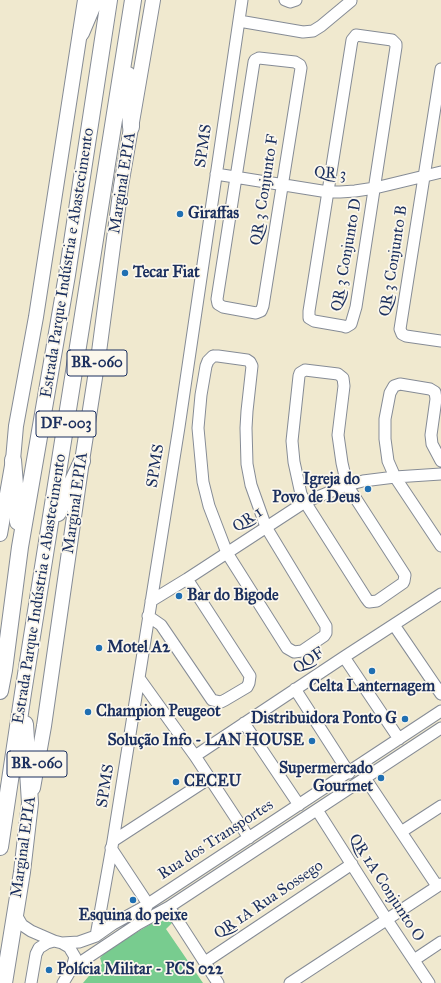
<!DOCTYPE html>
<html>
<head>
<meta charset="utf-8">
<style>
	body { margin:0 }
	canvas { display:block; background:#f0e9cf }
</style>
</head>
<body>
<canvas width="441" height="983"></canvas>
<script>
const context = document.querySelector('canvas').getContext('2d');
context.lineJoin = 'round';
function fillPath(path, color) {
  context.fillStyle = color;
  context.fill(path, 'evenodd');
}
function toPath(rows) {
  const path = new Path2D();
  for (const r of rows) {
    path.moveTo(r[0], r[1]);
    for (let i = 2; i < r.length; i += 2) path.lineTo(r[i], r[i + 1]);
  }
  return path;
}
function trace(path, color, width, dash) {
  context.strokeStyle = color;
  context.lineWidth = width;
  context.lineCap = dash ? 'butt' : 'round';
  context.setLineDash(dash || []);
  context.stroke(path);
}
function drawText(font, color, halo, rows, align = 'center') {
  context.font = font + ' "IM FELL Great Primer",serif';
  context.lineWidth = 3.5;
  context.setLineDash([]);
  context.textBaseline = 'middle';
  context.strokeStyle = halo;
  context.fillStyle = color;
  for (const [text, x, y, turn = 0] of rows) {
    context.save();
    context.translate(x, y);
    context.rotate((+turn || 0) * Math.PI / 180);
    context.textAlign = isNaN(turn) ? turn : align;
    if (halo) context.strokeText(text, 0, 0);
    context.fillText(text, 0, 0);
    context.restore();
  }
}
const green = toPath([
	[166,915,172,923,166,929,203,983,83,983,93,971,102,964,100,958,107,950]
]);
const minor = toPath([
	[285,0,290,2,296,0],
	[239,21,303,32,313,31,321,26,351,1],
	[356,35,392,40,396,44,396,47,356,307,351,324,346,327,343,326,314,321,309,318,309,311,352,40,356,35],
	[259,58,295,62,300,65,301,68,263,306,261,311,256,313,223,307,218,304,217,299,254,62,255,60,259,58],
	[441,69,400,329,402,334,406,336,441,341],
	[216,174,328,192,340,192,355,191,375,188,441,172],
	[213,356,218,356,247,360,250,362,252,366,247,411,246,428,247,464,251,485,266,527,326,626,326,633,324,636,302,651,294,652,287,648,227,553,209,506,203,482,198,428,201,395,206,366,208,361,213,356],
	[305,370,338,374,343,378,344,386,338,435,342,463,347,485,405,575,404,581,403,583,377,601,369,602,366,598,305,502,301,494,294,462,292,441,299,376,300,373,305,370],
	[441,461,432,444,431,435,436,399,435,392,430,389,400,384,394,386,390,393,385,419,385,439,388,461,395,477,441,546],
	[151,601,187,579,305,502,347,485,363,481,395,477,441,474],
	[148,616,161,625,212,700,221,702,225,700,247,687,249,683,250,676,187,579],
	[394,625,441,694],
	[344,657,399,739],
	[139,678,195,756,249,838],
	[295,689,349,773],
	[244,723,299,805],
	[195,756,344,657,441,594],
	[365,778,437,886],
	[317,810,387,920,429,983],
	[401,832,441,806],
	[113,841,210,778],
	[111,848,148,904,145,910],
	[169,907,218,983],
	[15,913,22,925,31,931,54,941],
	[96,936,113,841,179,427,242,0],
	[62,943,79,942,96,936,113,924,142,908,441,711],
	[414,960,441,942],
	[205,962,352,864],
	[72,968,138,924,169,907,441,728],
	[31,983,36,954,39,948,47,943,54,941,62,943,69,947,75,957,72,968,63,983],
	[290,983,441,884]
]);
const major = toPath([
	[0,534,13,460,16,426,36,317,85,0],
	[33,788,44,726,82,461,99,352,121,186,153,0]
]);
const highway = toPath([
	[81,33,95,0],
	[128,75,131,127],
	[13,460,18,522],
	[58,513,82,461],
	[0,691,4,670,20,547,67,275,109,0],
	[0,847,23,693,133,0],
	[4,983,22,872,30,803,25,724]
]);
const markers = [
	[180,214,4,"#1f6fb2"],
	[125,273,4,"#1f6fb2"],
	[368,489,4,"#1f6fb2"],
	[179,596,4,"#1f6fb2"],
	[99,648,4,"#1f6fb2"],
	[372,671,4,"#1f6fb2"],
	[88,712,4,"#1f6fb2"],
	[405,719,4,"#1f6fb2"],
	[312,741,4,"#1f6fb2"],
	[381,778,4,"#1f6fb2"],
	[176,782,4,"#1f6fb2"],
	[133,900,4,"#1f6fb2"],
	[49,970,4,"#1f6fb2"]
];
const shields = [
	[97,363,60],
	[66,424,60],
	[37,764,60]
];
const shieldNames = [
	["BR-060",97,363],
	["DF-003",66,424],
	["BR-060",37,764]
];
const streetNames = [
	["SPMS",204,146,-82],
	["QR 3",330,174,4],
	["Marginal EPIA",123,183,-81],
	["QR 3 Conjunto F",265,190,-81],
	["QR 3 Conjunto D",347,255,-80],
	["QR 3 Conjunto B",394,261,-81],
	["Estrada Parque Indústria e Abastecimento",68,263,-81],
	["SPMS",156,466,-81],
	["Marginal EPIA",76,503,-82],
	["QR 1",248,520,-34],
	["Estrada Parque Indústria e Abastecimento",40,589,-81],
	["QOF",309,661,-34],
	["SPMS",106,786,-81],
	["Rua dos Transportes",216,840,-33],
	["Marginal EPIA",24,847,-82],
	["QR 1A Conjunto O",386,888,57],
	["QR 1A Rua Sossego",269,900,-34]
];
const poiNames = [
	["Giraffas",188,214],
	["Tecar Fiat",133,273],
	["Igreja do",360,480,"right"],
	["Povo de Deus",360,498,"right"],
	["Bar do Bigode",187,596],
	["Motel A2",107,648],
	["Celta Lanternagem",372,687,"center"],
	["Champion Peugeot",96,712],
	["Distribuidora Ponto G",397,719,"right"],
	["Solução Info - LAN HOUSE",304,741,"right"],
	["Supermercado",373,769,"right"],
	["Gourmet",373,787,"right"],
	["CECEU",184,782],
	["Esquina do peixe",133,916,"center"],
	["Polícia Militar - PCS 022",57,970]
];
fillPath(green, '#78cc8f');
trace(minor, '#868c96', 13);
trace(major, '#868c96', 16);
trace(highway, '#868c96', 18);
trace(minor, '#fff', 11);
trace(major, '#fff', 14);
trace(highway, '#fff', 16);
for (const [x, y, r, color] of markers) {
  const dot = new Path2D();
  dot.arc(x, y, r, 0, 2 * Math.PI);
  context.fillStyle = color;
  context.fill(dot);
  trace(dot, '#fbf7ec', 1.5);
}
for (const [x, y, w] of shields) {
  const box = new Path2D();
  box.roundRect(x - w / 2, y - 13, w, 26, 3);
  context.fillStyle = '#fbf7ec';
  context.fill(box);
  trace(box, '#1b2f5e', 1);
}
drawText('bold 15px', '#1b2f5e', null, shieldNames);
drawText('16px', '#1b2f5e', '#fbf7ec', streetNames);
drawText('bold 16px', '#1b2f5e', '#fbf7ec', poiNames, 'left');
</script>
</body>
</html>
